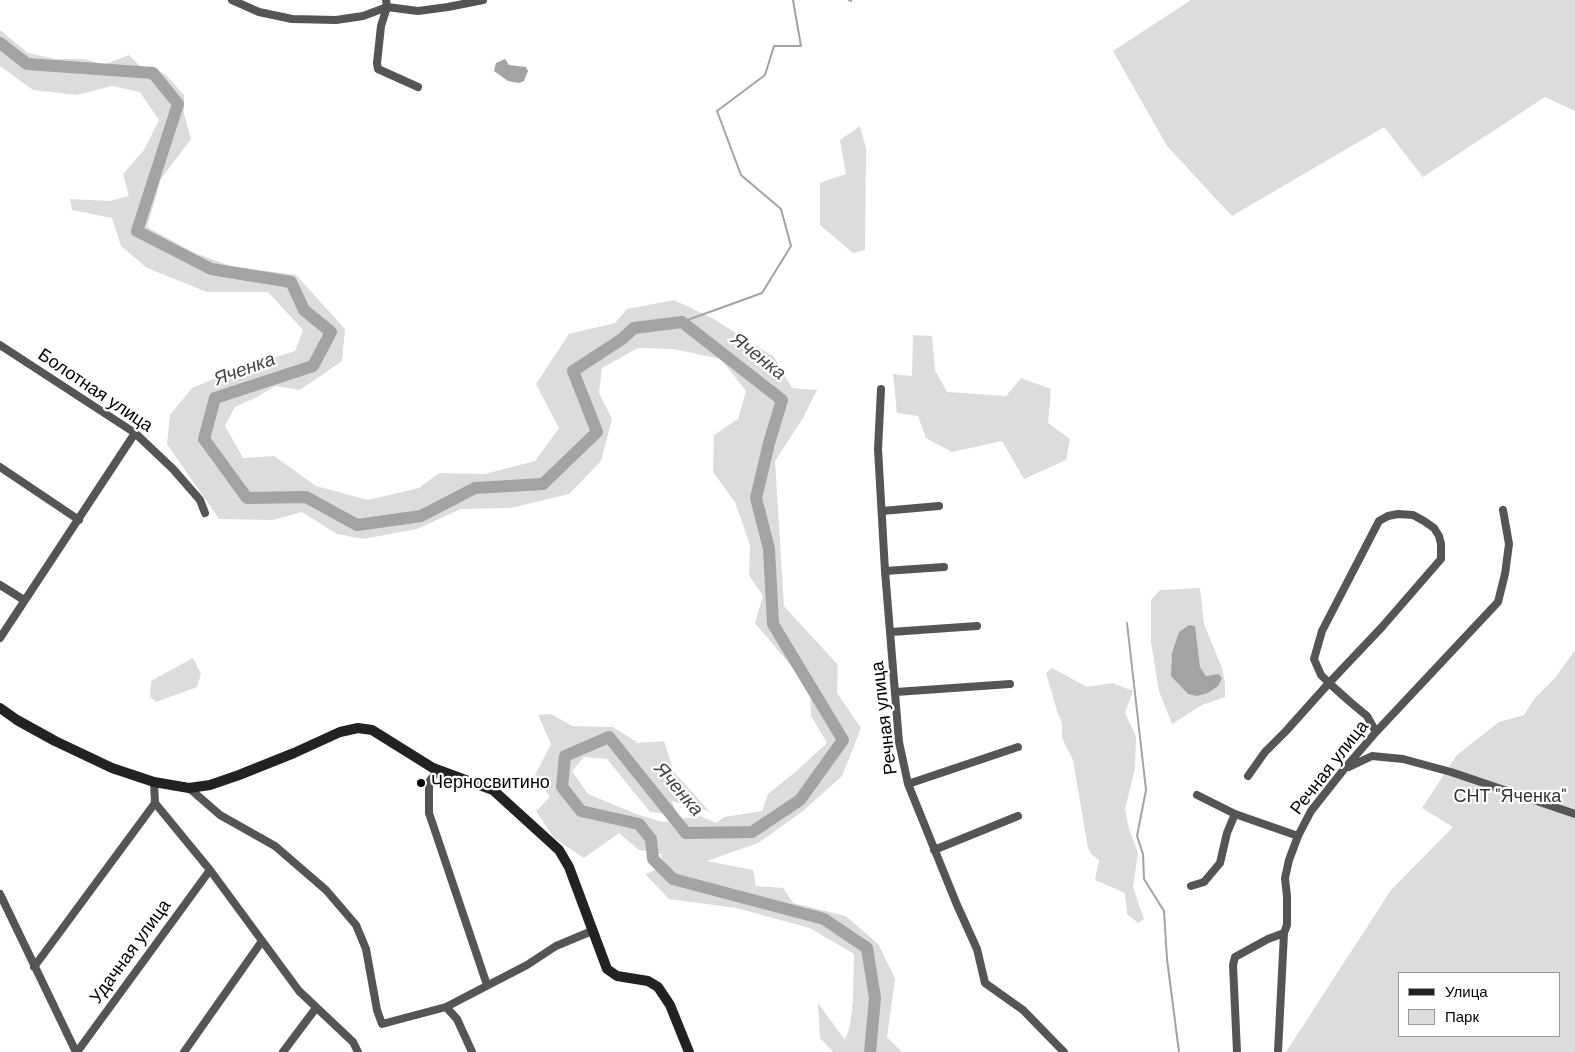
<!DOCTYPE html>
<html>
<head>
<meta charset="utf-8">
<style>
	body { margin:0 }
	#map { position:relative; width:1575px; height:1052px; overflow:hidden; background:#fff; font-family:"DM Sans",sans-serif }
	canvas { display:block }
	.legend { position:absolute; left:1398px; top:972px; width:162px; height:65px; box-sizing:border-box; background:#fff; border:1px solid #999; margin:0; padding:6px 9px; list-style:none; font-size:15px; color:#000 }
	.legend li { display:flex; align-items:center; gap:10px; height:25px }
	.legend b { width:25px; border:1px solid #999 }
</style>
</head>
<body>
<div id="map">
<canvas width="1575" height="1052"></canvas>
<ul class="legend">
<li><b style="height:6px;background:#222"></b>Улица</li>
<li><b style="height:14px;background:#dcdcdc"></b>Парк</li>
</ul>
</div>
<script>
const context = document.querySelector('canvas').getContext('2d');
context.lineJoin = 'round';
function fillPath(path, color) {
  context.fillStyle = color;
  context.fill(path, 'evenodd');
}
function toPath(rows) {
  const path = new Path2D();
  for (const r of rows) {
    path.moveTo(r[0], r[1]);
    for (let i = 2; i < r.length; i += 2) path.lineTo(r[i], r[i + 1]);
  }
  return path;
}
function trace(path, color, width, dash) {
  context.strokeStyle = color;
  context.lineWidth = width;
  context.lineCap = dash ? 'butt' : 'round';
  context.setLineDash(dash || []);
  context.stroke(path);
}
function drawText(font, color, halo, rows, align = 'center') {
  context.font = font + ' "DM Sans",sans-serif';
  context.lineWidth = 4.5;
  context.setLineDash([]);
  context.textBaseline = 'middle';
  context.strokeStyle = halo;
  context.fillStyle = color;
  for (const [text, x, y, turn = 0] of rows) {
    context.save();
    context.translate(x, y);
    context.rotate((+turn || 0) * Math.PI / 180);
    context.textAlign = isNaN(turn) ? turn : align;
    if (halo) context.strokeText(text, 0, 0);
    context.fillText(text, 0, 0);
    context.restore();
  }
}
const green = toPath([
	[1191,0,1575,0,1575,111,1545,97,1423,177,1384,127,1232,216,1167,146,1113,51],
	[0,30,28,53,55,59,85,59,103,65,129,55,141,67,164,73,184,95,184,113,191,139,161,179,147,227,195,253,230,266,296,275,345,329,342,361,300,390,275,386,257,397,235,407,225,426,243,458,274,456,316,486,368,500,419,488,439,473,485,474,535,461,559,428,536,384,569,334,615,323,627,309,674,300,712,318,774,357,792,388,817,390,803,418,775,461,784,606,838,665,837,693,861,728,842,776,803,811,758,843,707,861,753,870,756,886,783,888,793,903,846,916,879,945,895,979,887,1037,902,1052,833,1052,820,1038,818,1003,845,1040,850,1026,853,999,854,954,810,928,736,908,669,899,645,874,664,867,661,854,639,850,619,833,584,858,554,838,536,811,550,797,535,775,551,744,538,715,551,714,572,726,613,727,638,743,664,741,674,772,709,811,672,801,676,815,650,812,607,759,584,757,572,771,588,794,639,815,663,822,701,816,716,823,724,817,762,811,768,794,794,773,827,743,811,716,810,688,755,623,763,596,749,575,750,545,735,502,713,472,714,435,738,419,746,391,721,359,673,349,638,348,602,368,599,393,612,419,601,461,569,494,511,508,461,509,417,529,363,539,337,534,302,512,273,520,219,519,167,444,170,415,192,388,225,374,295,351,303,330,268,292,207,292,147,268,121,246,112,218,72,210,70,199,110,201,129,196,123,174,144,150,159,120,140,92,112,86,77,95,33,90,0,66],
	[860,126,866,148,865,250,853,253,820,225,820,183,846,174,840,140],
	[913,335,932,336,935,370,947,392,1006,396,1021,378,1051,389,1048,423,1070,439,1066,460,1024,479,1002,441,952,452,926,438,918,416,897,413,893,374,912,376],
	[1200,588,1204,624,1222,668,1225,683,1225,697,1202,705,1172,724,1159,691,1151,642,1151,600,1160,590],
	[1195,633,1200,667,1206,676,1218,674,1188,694],
	[1575,650,1575,1052,1286,1052,1391,890,1453,827,1422,808,1457,755,1499,722,1524,715,1535,698,1555,678],
	[1399,973,1559,973,1559,1036,1399,1036],
	[193,658,201,674,197,687,156,702,150,697,151,681],
	[1052,668,1087,687,1112,683,1133,691,1125,713,1136,736,1135,769,1125,809,1129,829,1138,853,1133,887,1144,919,1138,923,1127,914,1125,893,1095,880,1099,860,1091,854,1088,848,1073,760,1062,738,1062,723,1057,711,1046,673]
]);
const water = toPath([
	[505,59,509,65,526,67,528,71,524,81,519,83,508,81,494,71,496,63],
	[1189,625,1195,626,1200,667,1206,676,1218,674,1222,678,1218,686,1208,693,1197,696,1188,694,1171,676,1172,653,1179,632]
]);
const stream = toPath([
	[849,0,851,1,851,0],
	[682,322,762,293,791,246,781,209,741,175,717,111,765,75,774,46,801,46,793,0],
	[1127,623,1146,790,1137,836,1143,854,1144,879,1164,911,1167,959,1179,1052]
]);
const river = toPath([
	[0,43,27,64,153,73,178,104,137,231,211,269,291,282,304,310,331,332,313,366,215,398,204,439,247,498,306,497,357,525,421,516,475,488,543,484,597,432,573,371,622,339,634,328,682,322,782,400,769,443,756,498,769,549,773,624,843,740,800,800,752,832,686,833,609,737,565,756,562,787,581,811,639,824,651,839,653,859,673,879,824,919,867,948,875,998,870,1052]
]);
const street = toPath([
	[232,0,259,12,292,19,336,20,363,16,387,7,418,11,448,7,483,0],
	[386,0,387,7,381,26,377,63,378,69,418,87],
	[0,345,135,433,173,469,200,500,205,513],
	[881,389,878,449,885,571,899,742,908,784,957,905,977,949,985,983,1023,1010,1064,1052],
	[0,467,79,520],
	[882,511,939,506],
	[885,571,944,567],
	[0,585,24,600],
	[891,632,977,626],
	[0,638,135,433],
	[896,692,1010,684],
	[1349,767,1372,756,1403,759,1451,772,1575,814],
	[438,770,429,782,429,813,487,985],
	[1248,776,1265,752,1286,731,1329,683,1382,627,1441,559,1441,544,1439,536,1434,528,1424,521,1413,515,1398,514,1388,516,1379,521,1322,631,1314,659,1321,675,1329,683,1349,701,1367,716,1376,732],
	[154,782,155,803,210,870,299,991,353,1042,358,1052],
	[908,784,1018,747],
	[189,788,220,815,275,846,326,890,356,925,366,949,377,1010,382,1024,446,1007,457,1019,472,1052],
	[1197,795,1235,814,1298,836],
	[934,850,1018,816],
	[1191,886,1204,882,1220,863,1227,833,1235,814],
	[0,894,76,1052],
	[34,967,155,803],
	[446,1007,527,965,556,946,592,931],
	[77,1052,210,870],
	[184,1052,262,941],
	[283,1052,316,1008],
	[1237,1052,1233,965,1235,957,1268,939,1284,933],
	[1278,1052,1284,933,1287,925,1287,897,1285,878,1289,860,1298,836,1311,811,1345,768,1376,732,1498,602,1505,574,1509,544,1503,510]
]);
const secondary = toPath([
	[0,708,17,720,55,741,112,768,154,782,189,788,210,785,239,775,294,753,340,732,358,728,372,730,433,768,493,790,559,850,569,867,607,969,617,976,648,981,658,987,670,1005,689,1052]
]);
const markers = [
	[421,783,5,"#000"]
];
const streetNames = [
	["Болотная улица",95,391,34],
	["Речная улица",885,718,-97],
	["Речная улица",1330,768,-52],
	["Удачная улица",131,952,-54]
];
const poiNames = [
	["Черносвитино",431,783]
];
const parkNames = [
	["СНТ \"Яченка\"",1510,797]
];
const waterNames = [
	["Яченка",758,357,38],
	["Яченка",245,370,-20],
	["Яченка",678,790,49]
];
fillPath(green, '#dcdcdc');
fillPath(water, '#a3a3a3');
trace(stream, '#a3a3a3', 2);
trace(river, '#a3a3a3', 12);
trace(street, '#555', 8);
trace(secondary, '#222', 10);
for (const [x, y, r, color] of markers) {
  const dot = new Path2D();
  dot.arc(x, y, r, 0, 2 * Math.PI);
  context.fillStyle = color;
  context.fill(dot);
  trace(dot, '#fff', 2);
}
drawText('18px', '#000', '#fff', streetNames);
drawText('18px', '#000', '#fff', poiNames, 'left');
drawText('18px', '#333', '#fff', parkNames);
drawText('italic 19px', '#444', '#fff', waterNames);
</script>
</body>
</html>
